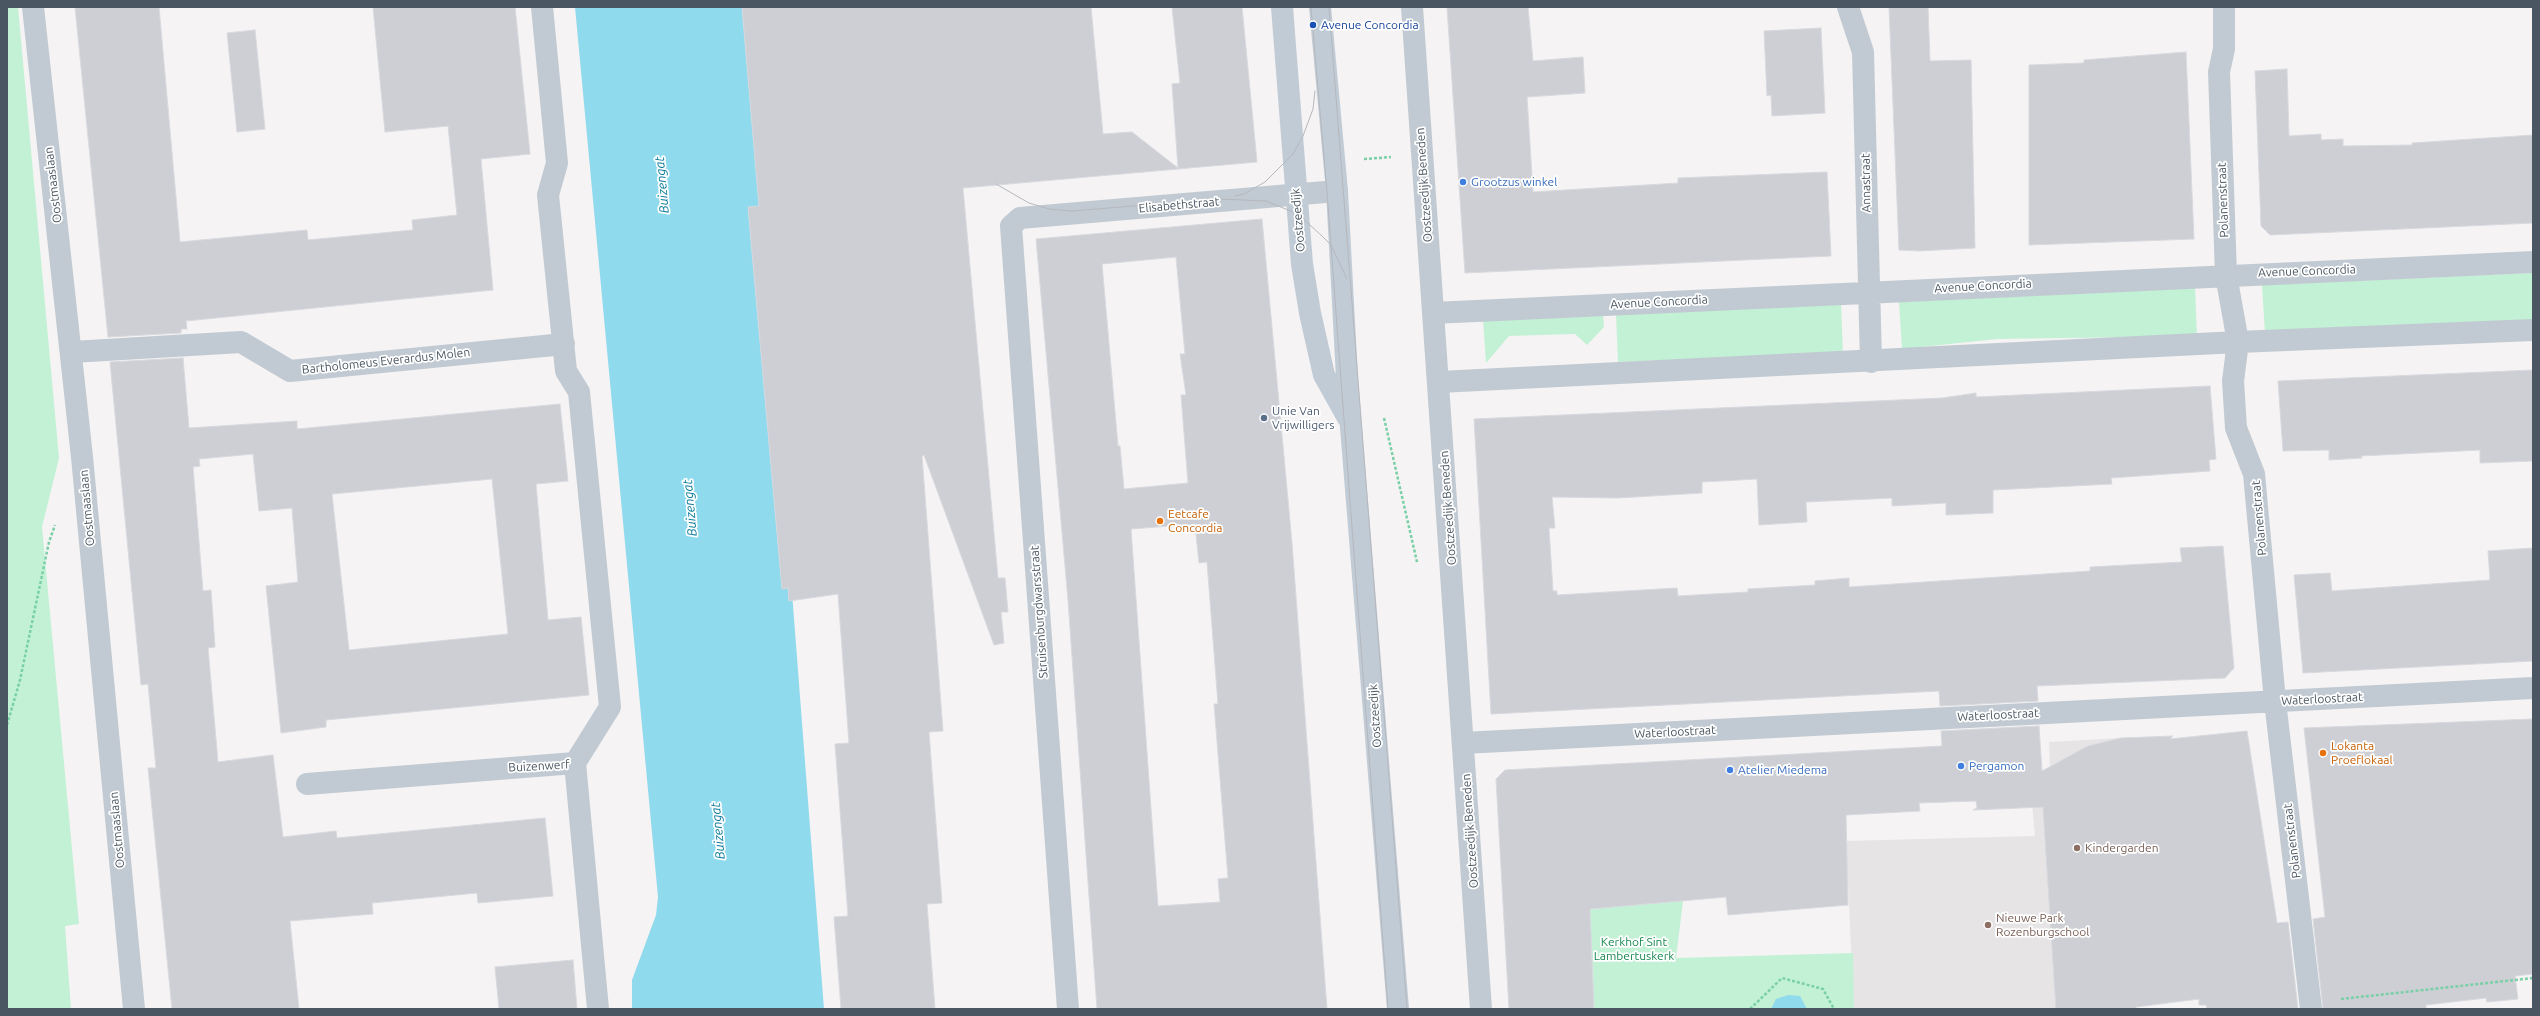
<!DOCTYPE html>
<html>
<head>
<meta charset="utf-8">
<style>
	body { margin:0 }
	#map { position:relative; width:2540px; height:1016px; overflow:hidden; background:#f5f3f3; font-family:Ubuntu,sans-serif }
	canvas { display:block }
	.frame { position:absolute; inset:0; border:8px solid #4a5661; pointer-events:none }
</style>
</head>
<body>
<div id="map">
<canvas width="2540" height="1016"></canvas>
<div class="frame"></div>
</div>
<script>
const context = document.querySelector('canvas').getContext('2d');
context.lineJoin = 'round';
function fillPath(path, color) {
  context.fillStyle = color;
  context.fill(path, 'evenodd');
}
function toPath(rows) {
  const path = new Path2D();
  for (const r of rows) {
    path.moveTo(r[0], r[1]);
    for (let i = 2; i < r.length; i += 2) path.lineTo(r[i], r[i + 1]);
  }
  return path;
}
function trace(path, color, width, dash) {
  context.strokeStyle = color;
  context.lineWidth = width;
  context.lineCap = dash ? 'butt' : 'round';
  context.setLineDash(dash || []);
  context.stroke(path);
}
function drawText(font, color, halo, rows, align = 'center') {
  context.font = font + ' Ubuntu,sans-serif';
  context.lineWidth = 3.5;
  context.setLineDash([]);
  context.textBaseline = 'middle';
  context.strokeStyle = halo;
  context.fillStyle = color;
  for (const [text, x, y, turn = 0] of rows) {
    context.save();
    context.translate(x, y);
    context.rotate((+turn || 0) * Math.PI / 180);
    context.textAlign = isNaN(turn) ? turn : align;
    if (halo) context.strokeText(text, 0, 0);
    context.fillText(text, 0, 0);
    context.restore();
  }
}
const education = toPath([
	[2121,738,2124,1009,1854,1009,1846,841,2035,836,2032,803,2051,801,2049,742]
]);
const green = toPath([
	[7,7,18,7,59,458,42,527,79,924,65,926,71,1009,7,1009],
	[2533,273,2533,320,2265,333,2262,285],
	[2195,288,2197,336,1997,339,1902,349,1899,302],
	[1841,304,1843,353,1618,362,1616,314],
	[1603,315,1604,327,1587,345,1575,334,1509,336,1486,363,1483,320],
	[1683,901,1676,958,1853,953,1854,1009,1594,1009,1590,909]
]);
const water = toPath([
	[575,7,747,7,824,1009,632,1009,632,980,656,915,658,897],
	[1788,995,1800,996,1807,1009,1771,1009,1776,999]
]);
const building = toPath([
	[75,7,159,7,180,242,307,230,308,240,413,230,412,220,457,215,448,126,385,132,373,7,515,7,530,154,481,159,493,290,186,321,187,329,181,329,181,333,108,337,75,7],
	[742,7,1091,7,1103,134,1132,132,1178,168,1172,84,1180,83,1172,7,1242,7,1257,162,963,188,998,578,1005,578,1008,612,1001,612,1004,643,994,645,924,455,922,456,943,731,929,732,942,903,927,904,935,1009,841,1009,834,917,848,916,835,744,849,743,838,594,789,601,788,588,782,589,748,207,759,206,742,7],
	[1447,7,1528,7,1533,61,1583,57,1585,93,1527,97,1533,192,1678,183,1678,178,1827,172,1831,256,1465,273,1447,7],
	[1889,7,1928,7,1930,61,1971,60,1975,248,1919,251,1899,250,1889,7],
	[1821,28,1825,113,1772,116,1771,95,1767,96,1764,31,1821,28],
	[255,30,265,129,237,132,227,33,255,30],
	[2186,52,2194,239,2029,245,2029,65,2084,63,2084,60,2186,52],
	[2287,69,2289,136,2321,134,2321,140,2343,139,2343,146,2412,145,2412,143,2533,135,2533,223,2270,235,2261,226,2255,71,2287,69],
	[1262,219,1292,543,1327,1009,1097,1009,1068,600,1036,239,1262,219],
	[1176,257,1185,354,1180,354,1186,395,1181,395,1188,483,1124,489,1120,446,1118,446,1102,264,1176,257],
	[1195,524,1199,563,1207,562,1218,704,1214,704,1228,878,1218,879,1220,902,1158,906,1131,529,1195,524],
	[183,358,189,428,297,421,297,429,560,404,568,481,536,484,548,620,581,617,589,695,326,720,326,727,281,733,266,586,298,582,292,508,259,511,253,454,199,459,200,466,193,467,203,591,211,590,215,647,208,648,218,762,273,755,283,837,336,831,337,838,545,818,553,896,478,903,477,893,372,903,373,914,290,921,299,1009,172,1009,148,768,156,768,148,684,141,685,110,362,183,358],
	[492,479,508,634,349,650,332,494,492,479],
	[2533,370,2533,461,2480,463,2480,450,2361,456,2362,458,2329,460,2329,450,2283,451,2278,381,2533,370],
	[2210,386,2216,459,2209,460,2210,471,2111,478,2112,484,1993,490,1993,513,1946,515,1946,503,1892,506,1892,498,1806,502,1807,522,1759,525,1757,479,1702,482,1702,493,1618,498,1552,497,1555,528,1549,528,1553,591,1557,591,1557,595,1677,588,1678,596,1748,592,1748,589,1815,585,1815,581,1849,578,1849,587,2090,571,2090,567,2182,562,2180,548,2223,546,2234,668,2225,678,2037,686,2038,701,1940,706,1939,691,1491,714,1474,419,1942,398,1976,393,1976,397,2210,386],
	[2533,548,2533,661,2303,673,2294,575,2330,573,2332,591,2490,580,2488,551,2533,548],
	[2533,719,2533,974,2515,976,2518,999,2487,1002,2486,998,2426,1005,2426,1009,2323,1009,2313,919,2325,917,2304,728,2533,719],
	[2039,726,2042,771,2088,746,2121,738,2173,736,2170,739,2247,731,2277,923,2288,922,2298,1009,2207,1009,2206,1005,2199,1005,2199,999,2136,1007,2136,1009,2056,1009,2043,807,1973,810,1977,808,1976,801,1919,803,1920,811,1846,815,1848,905,1728,915,1726,897,1590,909,1594,1009,1509,1009,1496,779,1505,770,1942,746,1941,731,2039,726],
	[573,960,577,1009,499,1009,495,967,573,960]
]);
const path = toPath([
	[1364,159,1391,157],
	[1384,418,1417,562],
	[7,725,20,680,49,542,55,525],
	[2341,999,2533,978],
	[1750,1009,1782,978,1823,989,1834,1009]
]);
const street = toPath([
	[33,7,82,457,134,1009],
	[542,7,557,163,548,195,566,371,579,392,610,707,575,763],
	[1412,7,1481,1009],
	[1848,7,1863,52,1871,362],
	[2224,7,2224,49,2219,72,2226,275,2238,342,2233,381,2236,428,2254,474,2275,701,2311,1009],
	[1433,313,2533,262],
	[72,352,241,342,290,371,564,344],
	[1439,382,2238,342,2533,330],
	[1463,743,2533,688],
	[307,784,575,763,598,1009],
	[1068,1009,1011,226,1020,218,1337,191]
]);
const secondary = toPath([
	[1282,7,1302,264,1310,313,1324,375,1348,418],
	[1320,7,1337,191,1347,378,1398,1009]
]);
const tram = toPath([
	[1311,7,1327,192,1388,1009],
	[1329,7,1407,1009],
	[996,184,1029,203,1049,209,1072,211,1219,199,1266,201,1298,214,1322,236,1331,245,1347,279],
	[1235,196,1244,194,1265,182,1293,154,1303,136,1313,109,1315,91]
]);
const markers = [
	[1313,25,4,"#1a4fb4"],
	[1463,182,4,"#3f7fe0"],
	[1264,418,4,"#5c6f8a"],
	[1160,521,4,"#e8710a"],
	[2323,753,4,"#e8710a"],
	[1961,766,4,"#3f7fe0"],
	[1730,770,4,"#3f7fe0"],
	[2077,848,4,"#8d6e63"],
	[1988,925,4,"#8d6e63"]
];
const transitNames = [
	["Avenue Concordia",1321,25]
];
const shopNames = [
	["Grootzus winkel",1471,182],
	["Pergamon",1969,766],
	["Atelier Miedema",1738,770]
];
const streetNames = [
	["Annastraat",1866,183,-91],
	["Oostmaaslaan",53,185,-97],
	["Oostzeedijk Beneden",1424,185,-94],
	["Polanenstraat",2223,200,-92],
	["Elisabethstraat",1179,205,-5],
	["Oostzeedijk",1298,220,-95],
	["Avenue Concordia",2307,271,-2],
	["Avenue Concordia",1983,286,-3],
	["Avenue Concordia",1659,302,-3],
	["Bartholomeus Everardus Molen",386,361,-6],
	["Oostmaaslaan",87,508,-95],
	["Oostzeedijk Beneden",1448,508,-94],
	["Polanenstraat",2259,518,-95],
	["Struisenburgdwarsstraat",1039,612,-94],
	["Waterloostraat",2322,699,-3],
	["Waterloostraat",1998,715,-3],
	["Oostzeedijk",1375,716,-94],
	["Waterloostraat",1675,732,-3],
	["Buizenwerf",539,766,-3],
	["Oostmaaslaan",117,830,-95],
	["Oostzeedijk Beneden",1470,831,-94],
	["Polanenstraat",2292,841,-97]
];
const serviceNames = [
	["Unie Van",1272,411],
	["Vrijwilligers",1272,425]
];
const foodNames = [
	["Eetcafe",1168,514],
	["Concordia",1168,528],
	["Lokanta",2331,746],
	["Proeflokaal",2331,760]
];
const educationNames = [
	["Kindergarden",2085,848],
	["Nieuwe Park",1996,918],
	["Rozenburgschool",1996,932]
];
const parkNames = [
	["Kerkhof Sint",1634,942],
	["Lambertuskerk",1634,956]
];
const waterNames = [
	["Buizengat",662,185,-95],
	["Buizengat",690,508,-95],
	["Buizengat",718,831,-95]
];
fillPath(education, '#e6e4e5');
fillPath(green, '#c3f1d5');
fillPath(water, '#90daee');
fillPath(building, '#cdcfd5');
trace(building, '#d7d9de', 1);
trace(path, '#7ad0a6', 2.5, [3, 2]);
trace(street, '#c1cad2', 22);
trace(secondary, '#c1cbd6', 22);
trace(tram, '#b5b8bd', 1);
for (const [x, y, r, color] of markers) {
  const dot = new Path2D();
  dot.arc(x, y, r, 0, 2 * Math.PI);
  context.fillStyle = color;
  context.fill(dot);
  trace(dot, '#fff', 1.5);
}
drawText('12px', '#164399', '#fff', transitNames, 'left');
drawText('12px', '#366cbe', '#fff', shopNames, 'left');
drawText('12px', '#4a5661', '#fff', streetNames);
drawText('12px', '#4e5e75', '#fff', serviceNames, 'left');
drawText('12px', '#c56008', '#fff', foodNames, 'left');
drawText('12px', '#785e54', '#fff', educationNames, 'left');
drawText('12px', '#17864f', '#fff', parkNames);
drawText('italic 13px', '#0c7c9b', '#fff', waterNames);
</script>
</body>
</html>
